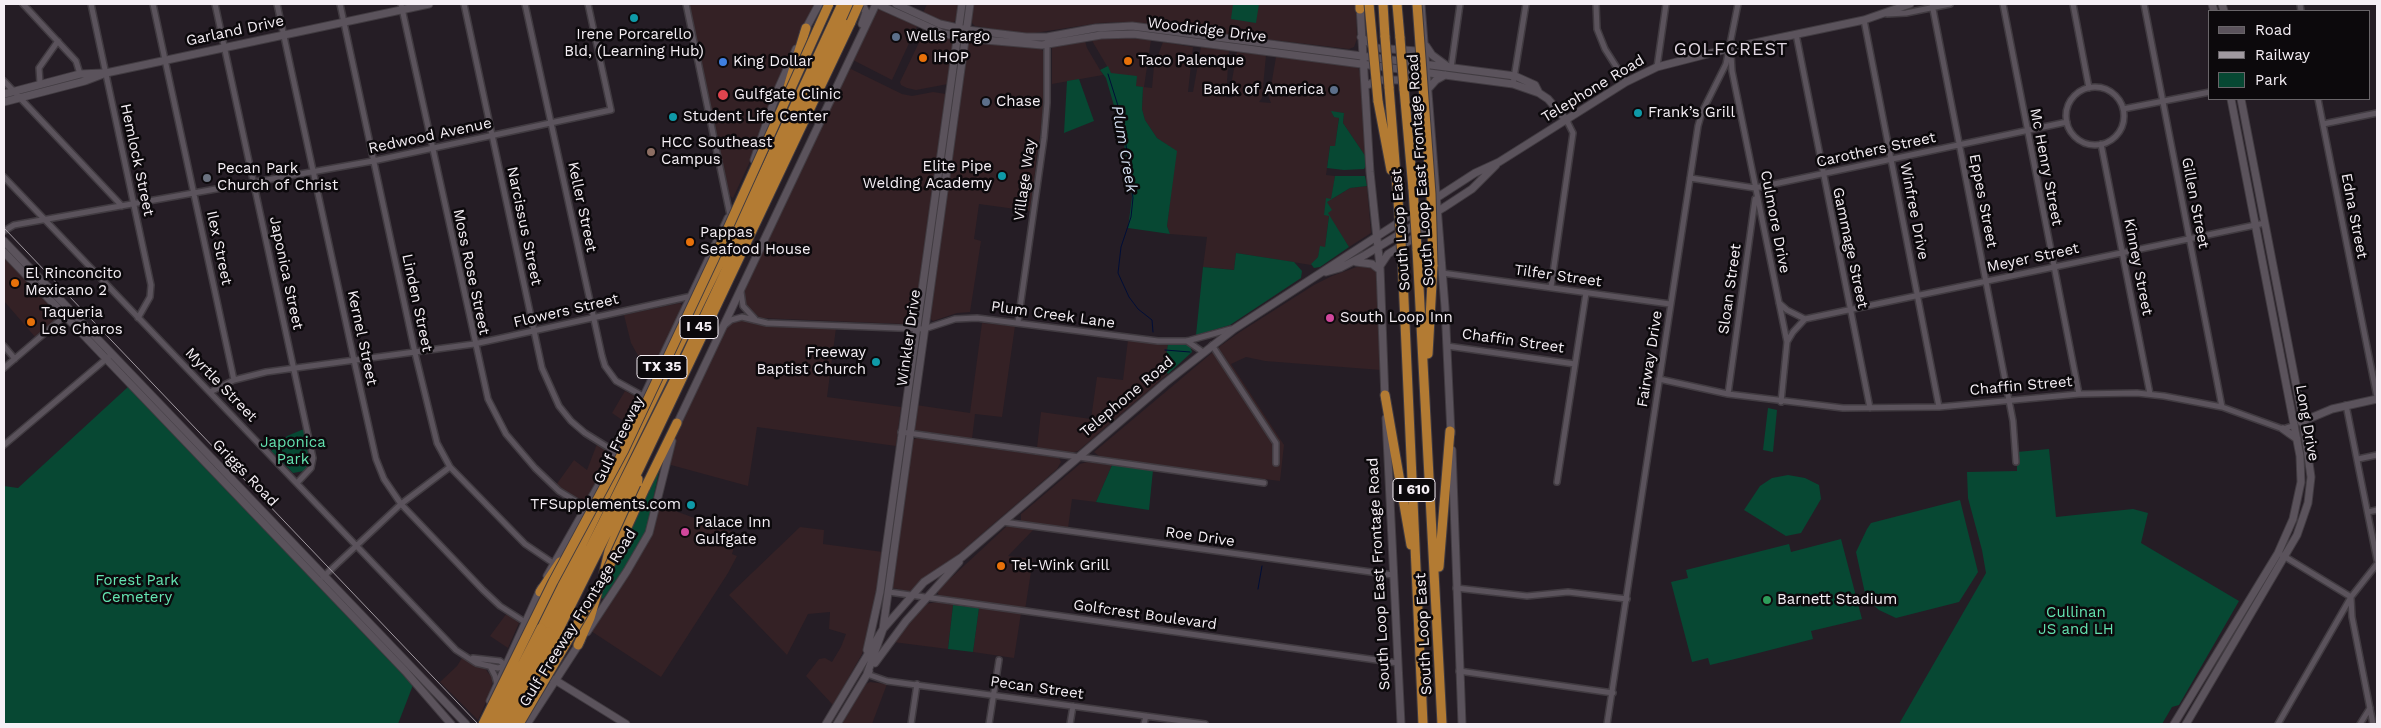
<!DOCTYPE html>
<html>
<head>
<meta charset="utf-8">
<style>
	body { margin:0 }
	#map { position:relative; width:2381px; height:728px; overflow:hidden; background:#251d25; font-family:"Work Sans",sans-serif }
	canvas { display:block }
	.frame { position:absolute; inset:0; border:5px solid #f5eff5; pointer-events:none }
	.legend { position:absolute; left:2208px; top:10px; width:162px; height:90px; box-sizing:border-box; background:#0c090c; border:1px solid #696569; margin:0; padding:6px 9px; list-style:none; font-size:15px; color:#f5eff5 }
	.legend li { display:flex; align-items:center; gap:10px; height:25px }
	.legend b { width:25px; border:1px solid #696569 }
</style>
</head>
<body>
<div id="map">
<canvas width="2381" height="728"></canvas>
<div class="frame"></div>
<ul class="legend">
<li><b style="height:6px;background:#5b535c"></b>Road</li>
<li><b style="height:6px;background:#a19aa1"></b>Railway</li>
<li><b style="height:14px;background:#074833"></b>Park</li>
</ul>
</div>
<script>
const context = document.querySelector('canvas').getContext('2d');
context.lineJoin = 'round';
function fillPath(path, color) {
  context.fillStyle = color;
  context.fill(path, 'evenodd');
}
function toPath(rows) {
  const path = new Path2D();
  for (const r of rows) {
    if (r.length === 3) {
      path.moveTo(r[0] + r[2], r[1]);
      path.arc(r[0], r[1], r[2], 0, 2 * Math.PI);
      continue;
    }
    path.moveTo(r[0], r[1]);
    for (let i = 2; i < r.length; i += 2) path.lineTo(r[i], r[i + 1]);
  }
  return path;
}
function trace(path, color, width, dash) {
  context.strokeStyle = color;
  context.lineWidth = width;
  context.lineCap = dash ? 'butt' : 'round';
  context.setLineDash(dash || []);
  context.stroke(path);
}
function drawText(font, color, halo, rows, align = 'center') {
  context.font = font + ' "Work Sans",sans-serif';
  context.lineWidth = 5;
  context.setLineDash([]);
  context.textBaseline = 'middle';
  context.strokeStyle = halo;
  context.fillStyle = color;
  for (const [text, x, y, turn = 0] of rows) {
    context.save();
    context.translate(x, y);
    context.rotate((+turn || 0) * Math.PI / 180);
    context.textAlign = isNaN(turn) ? turn : align;
    if (halo) context.strokeText(text, 0, 0);
    context.fillText(text, 0, 0);
    context.restore();
  }
}
const commercial = toPath([
	[689,4,815,4,774,91,752,157,733,198,729,195],
	[927,4,959,4,955,21,951,24,946,23,923,13],
	[972,4,1356,4,1357,39,1354,47,1349,49,1123,22,1099,23,1028,34,975,26,970,21],
	[881,9,917,26,892,80,853,60,876,11],
	[925,30,949,38,953,42,948,84,916,90,907,88,901,85,900,82],
	[1112,37,1151,40,1144,87,1152,88,1154,66,1163,42,1193,47,1188,92,1193,92,1201,47,1229,51,1226,97,1232,98,1232,80,1237,52,1266,55,1262,98,1259,102,1271,103,1269,98,1276,57,1314,60,1358,67,1361,77,1366,157,1343,123,1344,113,1332,112,1334,117,1339,117,1335,147,1330,146,1326,175,1335,176,1332,199,1350,188,1367,186,1371,233,1349,247,1329,216,1325,247,1320,250,1318,257,1311,265,1236,253,1234,270,1203,267,1207,237,1170,234,1167,226,1176,151,1157,138,1145,120,1142,109,1143,88,1136,86,1111,73,1091,39],
	[973,41,1039,47,1043,51,1044,104,1030,211,979,204,974,239,981,241,970,312,957,313,933,321,928,317,967,44],
	[1085,41,1087,48,1103,75,1052,84,1052,47],
	[851,69,902,94,912,96,933,92,946,94,914,321,912,324,904,324,760,318,745,305,744,290,848,70],
	[4,255,59,313,59,318,36,338,4,301],
	[1362,265,1369,265,1376,271,1381,370,1265,361,1246,357,1231,364,1284,445,1280,481,1103,459,1094,452,1219,347,1240,332,1314,285,1332,276],
	[680,303,683,307,654,369,641,361,631,343,624,315],
	[739,319,759,325,836,328,827,397,901,407,896,446,757,427,748,486,671,465,668,458,680,425,727,326],
	[982,323,1015,326,1002,417,975,414,972,439,914,430,916,405,970,413],
	[1128,340,1168,344,1164,368,1168,374,1078,451,1071,453,1037,448,1041,412,1091,419,1097,377,1123,380],
	[625,391,639,398,628,424,612,413],
	[917,438,1059,458,1061,462,1057,469,955,557,913,591,908,591,893,588,892,586,912,440],
	[597,444,610,451,611,458,587,501,581,502,556,485,574,460,587,470],
	[1087,462,1112,465,1096,502,1072,499,1068,528,1021,521,1021,514,1026,510,1080,464],
	[659,505,738,534,732,554,737,556,728,573,661,677,591,631,643,551,651,535],
	[1007,526,1034,529,1008,556,1033,559,1025,610,944,598,939,596,937,591,939,589],
	[800,527,824,530,823,544,883,552,869,633,862,654,833,705,806,676,819,659,825,658,832,662,841,647,846,634,829,629,830,612,808,614,787,655,729,595],
	[937,602,953,605,948,649,893,642,925,604],
	[979,608,1021,613,1014,658,973,652],
	[507,613,519,623,508,648,490,636],
	[462,658,484,667,493,679,490,693,478,720,440,682,457,666],
	[870,682,887,684,872,724,842,724,866,684]
]);
const green = toPath([
	[1233,4,1259,4,1256,23,1231,19],
	[1108,66,1111,73,1137,76,1136,86,1143,87,1142,109,1145,120,1157,138,1177,151,1167,226,1170,234,1128,228,1132,197,1123,137,1106,78,1100,70],
	[1079,79,1094,121,1064,133,1067,81],
	[1331,111,1344,113,1343,123,1366,157,1366,166,1364,169,1344,170,1327,168,1330,146,1335,146,1339,118,1334,117],
	[1335,176,1365,176,1367,186,1350,188,1327,202,1332,210,1328,213,1349,247,1320,267,1314,268,1311,264,1318,257,1320,246,1325,247,1329,216,1324,215,1326,198,1331,199],
	[1236,253,1294,262,1302,271,1301,278,1230,325,1196,335,1203,267,1234,270],
	[1168,344,1187,345,1190,346,1192,352,1168,374,1164,368],
	[129,386,413,685,398,724,4,724,4,486,18,488],
	[1768,408,1777,410,1773,452,1763,450],
	[304,429,310,463,304,471,293,473,271,451,287,436],
	[2049,449,2056,517,2133,509,2148,513,2141,543,2239,601,2179,705,2172,707,2162,724,1899,724,1986,573,1982,550,1968,498,1967,472,2017,471,2017,452],
	[1112,465,1153,470,1149,510,1096,502],
	[658,466,660,467,646,532,631,560,603,599,601,597,605,583],
	[1788,475,1805,478,1819,485,1821,499,1801,533,1786,536,1744,510,1760,486,1772,478],
	[1960,500,1978,572,1959,602,1896,618,1879,610,1866,598,1856,552,1867,529,1871,523],
	[1841,539,1862,619,1811,631,1813,639,1739,658,1710,665,1708,658,1692,662,1671,582,1688,578,1686,570,1789,544,1791,552],
	[953,605,979,608,973,652,948,649]
]);
const stream = toPath([
	[1108,74,1119,109,1126,145,1133,198,1131,217,1121,247,1118,273,1129,297,1138,309,1152,320,1153,332],
	[1165,350,1190,352],
	[1258,589,1262,566]
]);
const street = toPath([
	[23,4,76,61,80,74],
	[91,4,151,285,150,297,138,318],
	[153,4,234,380],
	[215,4,313,458,311,468,297,483],
	[277,4,354,360,376,459,384,479,401,504,483,590,500,606,525,622],
	[340,4,415,353,437,443,450,467,525,544,553,563],
	[401,4,488,399,506,434,535,468,559,491,585,507],
	[464,4,542,368,559,406,571,421,585,433,617,453],
	[525,4,602,356,605,366,616,381,643,396],
	[686,4,730,215],
	[1596,4,1597,29,1605,49,1626,82],
	[1932,4,2013,421,2016,462],
	[2003,4,2079,394],
	[2073,4,2089,88],
	[2144,4,2222,407],
	[2300,4,2301,11],
	[1887,14,1906,13,1950,4],
	[1864,20,1939,407],
	[1796,34,1870,408],
	[1731,54,1732,71,1787,342,1781,402],
	[1657,67,1666,4],
	[1451,68,1460,4],
	[4,81,122,206],
	[40,83,39,68,58,41],
	[1513,84,1526,4],
	[2095,116,29],
	[2318,99,2377,397],
	[2123,109,2210,92],
	[2323,124,2377,113],
	[2101,144,2150,394],
	[4,177,456,650,476,663,498,668,506,666],
	[1690,178,1755,188,2067,122],
	[4,231,14,225,373,161,611,110,588,4],
	[1442,273,1670,304],
	[1551,287,1573,133,1567,121],
	[741,292,743,306,755,319],
	[1779,303,1787,310,1805,319],
	[1018,322,1044,138,1047,103,1047,42],
	[725,325,731,320,742,317,767,323,924,329,955,319,977,318,1158,341,1187,341,1231,329],
	[1187,341,1203,352],
	[1787,342,1793,332,1805,319,2265,223],
	[1212,345,1276,443,1276,463],
	[4,346,15,359],
	[1447,346,1575,364],
	[4,368,66,315],
	[1659,379,1728,394,1843,408,1939,407,2079,394,2137,393,2164,396,2222,407,2283,429,2295,425],
	[210,392,234,380,266,372,474,344,692,296],
	[1728,394,1755,199],
	[2346,405,2377,560],
	[901,432,1264,483],
	[4,445,112,354],
	[2358,459,2377,455],
	[1557,482,1586,293],
	[2368,512,2377,510],
	[1003,522,1393,575],
	[2282,555,2351,597,2352,617,2373,724],
	[323,577,401,504,450,467],
	[1456,588,1527,596,1568,592,1627,599],
	[889,592,1398,663],
	[473,658,500,661,506,666],
	[490,666,495,676,497,684],
	[1459,671,1613,693],
	[867,674,887,681,1205,724],
	[911,724,917,684],
	[989,724,999,660],
	[1070,724,1073,706],
	[1144,724,1146,716],
	[1607,724,1698,126,1702,112,1726,64,1738,4],
	[2278,724,2351,597,2377,564],
	[2360,724,2370,708]
]);
const secondary = toPath([
	[858,4,863,6,866,12,862,24],
	[877,4,944,34,985,40,1042,45,1101,35,1134,34,1513,84,1539,93,1548,99,1567,121],
	[896,4,940,24,967,30,1026,37,1047,37,1096,28,1132,26,1515,76,1535,85,1539,93],
	[1421,4,1445,307,1451,434],
	[2212,4,2214,11],
	[2222,4,2224,11],
	[1360,6,1370,172,1380,267,1385,399],
	[804,32,819,4],
	[1361,37,1376,48,1417,51,1426,46,1432,55,1447,66],
	[1365,86,1379,80,1409,80,1426,89],
	[1428,89,1436,80,1445,75],
	[4,94,80,74,103,73],
	[4,102,85,81,106,73,429,4],
	[754,160,779,87,796,49],
	[4,241,466,724],
	[4,252,406,672,451,724],
	[1356,262,1372,264,1380,270],
	[1380,266,1388,254,1422,233,1428,232,1436,236],
	[1326,272,1340,268,1365,255,1443,208,1472,189,1496,165],
	[1386,418,1401,724],
	[2301,422,2332,409,2377,399],
	[676,426,876,4],
	[2283,429,2297,439],
	[1452,450,1462,724],
	[547,576,617,453,728,218],
	[587,632,627,571,649,533,672,441],
	[867,650,880,592,962,4],
	[875,663,906,621,959,562],
	[533,673,555,680,626,724],
	[867,674,883,629,970,4],
	[490,701,541,588],
	[527,724,581,641],
	[826,724,883,629,924,582,962,557,1165,383,1234,329,1475,173,1499,162,1626,82,1657,67,1731,48,1864,20,1910,4],
	[837,724,869,671],
	[2174,724,2278,553,2293,519,2301,482,2300,456,2231,99],
	[2186,724,2297,535,2308,503,2311,477,2303,421,2241,99]
]);
const highway = toPath([
	[1383,4,1385,37],
	[1397,4,1400,38],
	[1360,9,1360,4],
	[788,87,806,28],
	[1389,87,1398,200],
	[1404,89,1413,189],
	[1378,101,1391,170],
	[1417,249,1442,724],
	[1402,256,1423,724],
	[1428,354,1433,265],
	[1385,395,1411,545],
	[645,488,677,423],
	[1439,567,1450,431],
	[604,572,609,551,637,486,638,479],
	[540,592,560,562],
	[541,628,763,174,842,4],
	[548,632,675,379,851,4],
	[556,635,640,467,851,22],
	[578,645,590,618,597,594]
]);
const rail = toPath([
	[4,228,478,724]
]);
const highwayBridge = toPath([
	[1369,4,1378,101],
	[1417,4,1431,194,1433,265],
	[851,22,859,4],
	[1385,37,1389,87],
	[1400,38,1404,89],
	[1413,189,1417,249],
	[1398,200,1402,256],
	[483,724,553,582,624,450,714,259,829,4],
	[492,724,541,628],
	[502,724,548,632],
	[511,724,556,635],
	[519,724,602,582,645,488]
]);
const markers = [
	[634,18,5,"#0f9aa8"],
	[896,37,5,"#5c6f8a"],
	[923,58,5,"#e8710a"],
	[1128,61,5,"#e8710a"],
	[723,62,5,"#3f7fe0"],
	[1334,90,5,"#5c6f8a"],
	[723,95,6,"#e0444e"],
	[986,102,5,"#5c6f8a"],
	[1638,113,5,"#0f9aa8"],
	[673,117,5,"#0f9aa8"],
	[651,152,5,"#8d6e63"],
	[1002,176,5,"#0f9aa8"],
	[207,178,5,"#6b7280"],
	[690,242,5,"#e8710a"],
	[15,283,5,"#e8710a"],
	[1330,318,5,"#d1479c"],
	[31,322,5,"#e8710a"],
	[876,362,5,"#0f9aa8"],
	[691,505,5,"#0f9aa8"],
	[685,532,5,"#d1479c"],
	[1001,566,5,"#e8710a"],
	[1767,600,5,"#2e9e5b"]
];
const shields = [
	[699,327,38],
	[662,367,50],
	[1414,490,42]
];
const shieldNames = [
	["I 45",699,327],
	["TX 35",662,367],
	["I 610",1414,490]
];
const streetNames = [
	["Woodridge Drive",1207,30,7],
	["Garland Drive",235,31,-12],
	["Telephone Road",1593,89,-31],
	["Redwood Avenue",430,136,-12],
	["Carothers Street",1876,150,-12],
	["Hemlock Street",137,160,78],
	["Mc Henry Street",2046,167,79],
	["South Loop East Frontage Road",1421,170,-94],
	["Village Way",1025,180,-82],
	["Eppes Street",1983,201,79],
	["Gillen Street",2195,203,79],
	["Keller Street",582,207,78],
	["Winfree Drive",1914,211,79],
	["Edna Street",2354,216,79],
	["Culmore Drive",1775,222,79],
	["Narcissus Street",524,226,78],
	["South Loop East",1401,230,-94],
	["Ilex Street",219,248,78],
	["Gammage Street",1850,248,78],
	["Meyer Street",2033,258,-12],
	["Kinney Street",2138,267,79],
	["Moss Rose Street",471,272,78],
	["Japonica Street",286,273,78],
	["Tilfer Street",1558,276,8],
	["Sloan Street",1730,289,-82],
	["Linden Street",417,303,78],
	["Flowers Street",566,311,-13],
	["Plum Creek Lane",1053,315,8],
	["Kernel Street",362,338,78],
	["Winkler Drive",909,338,-82],
	["Chaffin Street",1513,341,8],
	["Fairway Drive",1650,359,-81],
	["Myrtle Street",221,385,46],
	["Chaffin Street",2021,386,-5],
	["Telephone Road",1127,397,-40],
	["Long Drive",2307,423,80],
	["Gulf Freeway",619,440,-64],
	["Griggs Road",245,473,46],
	["Roe Drive",1200,537,8],
	["South Loop East Frontage Road",1379,574,-93],
	["Golfcrest Boulevard",1145,615,8],
	["Gulf Freeway Frontage Road",578,618,-58],
	["South Loop East",1424,634,-93],
	["Pecan Street",1037,688,8]
];
const poiNames = [
	["Irene Porcarello",634,35,"center"],
	["Bld, (Learning Hub)",634,52,"center"],
	["Wells Fargo",906,37],
	["IHOP",933,58],
	["Taco Palenque",1138,61],
	["King Dollar",733,62],
	["Bank of America",1324,90,"right"],
	["Gulfgate Clinic",734,95],
	["Chase",996,102],
	["Frank’s Grill",1648,113],
	["Student Life Center",683,117],
	["HCC Southeast",661,143],
	["Campus",661,160],
	["Elite Pipe",992,167,"right"],
	["Welding Academy",992,184,"right"],
	["Pecan Park",217,169],
	["Church of Christ",217,186],
	["Pappas",700,233],
	["Seafood House",700,250],
	["El Rinconcito",25,274],
	["Mexicano 2",25,291],
	["Taqueria",41,313],
	["Los Charos",41,330],
	["South Loop Inn",1340,318],
	["Freeway",866,353,"right"],
	["Baptist Church",866,370,"right"],
	["TFSupplements.com",681,505,"right"],
	["Palace Inn",695,523],
	["Gulfgate",695,540],
	["Tel-Wink Grill",1011,566],
	["Barnett Stadium",1777,600]
];
const parkNames = [
	["Japonica",293,443],
	["Park",293,460],
	["Forest Park",137,581],
	["Cemetery",137,598],
	["Cullinan",2076,613],
	["JS and LH",2076,630]
];
const waterNames = [
	["Plum Creek",1124,149,80]
];
const quarterNames = [
	["GOLFCREST",1731,50]
];
fillPath(commercial, '#342125');
fillPath(green, '#074833');
trace(stream, '#000e37', 1);
trace(street, '#413b41', 8);
trace(secondary, '#413b41', 9);
trace(highway, '#413b41', 11);
trace(street, '#5b535c', 5);
trace(secondary, '#5b535c', 7);
trace(highway, '#b37b33', 9);
trace(rail, '#a19aa1', 1);
trace(highwayBridge, '#413b41', 11, []);
trace(highwayBridge, '#b37b33', 9);
for (const [x, y, r, color] of markers) {
  const dot = new Path2D();
  dot.arc(x, y, r, 0, 2 * Math.PI);
  context.fillStyle = color;
  context.fill(dot);
  trace(dot, '#0c090c', 2);
}
for (const [x, y, w] of shields) {
  const box = new Path2D();
  box.roundRect(x - w / 2, y - 11.5, w, 23, 4);
  context.fillStyle = '#0c090c';
  context.fill(box);
  trace(box, '#f5eff5', 1);
}
drawText('bold 14px', '#f5eff5', null, shieldNames);
drawText('15px', '#f5eff5', '#0c090c', streetNames);
drawText('15px', '#f5eff5', '#0c090c', poiNames, 'left');
drawText('15px', '#64e4b1', '#0c090c', parkNames);
drawText('italic 16px', '#d0dbed', '#0c090c', waterNames);
context.letterSpacing = '1px';
drawText('18px', '#e0d6e1', '#0c090c', quarterNames);
context.letterSpacing = '0px';
</script>
</body>
</html>
